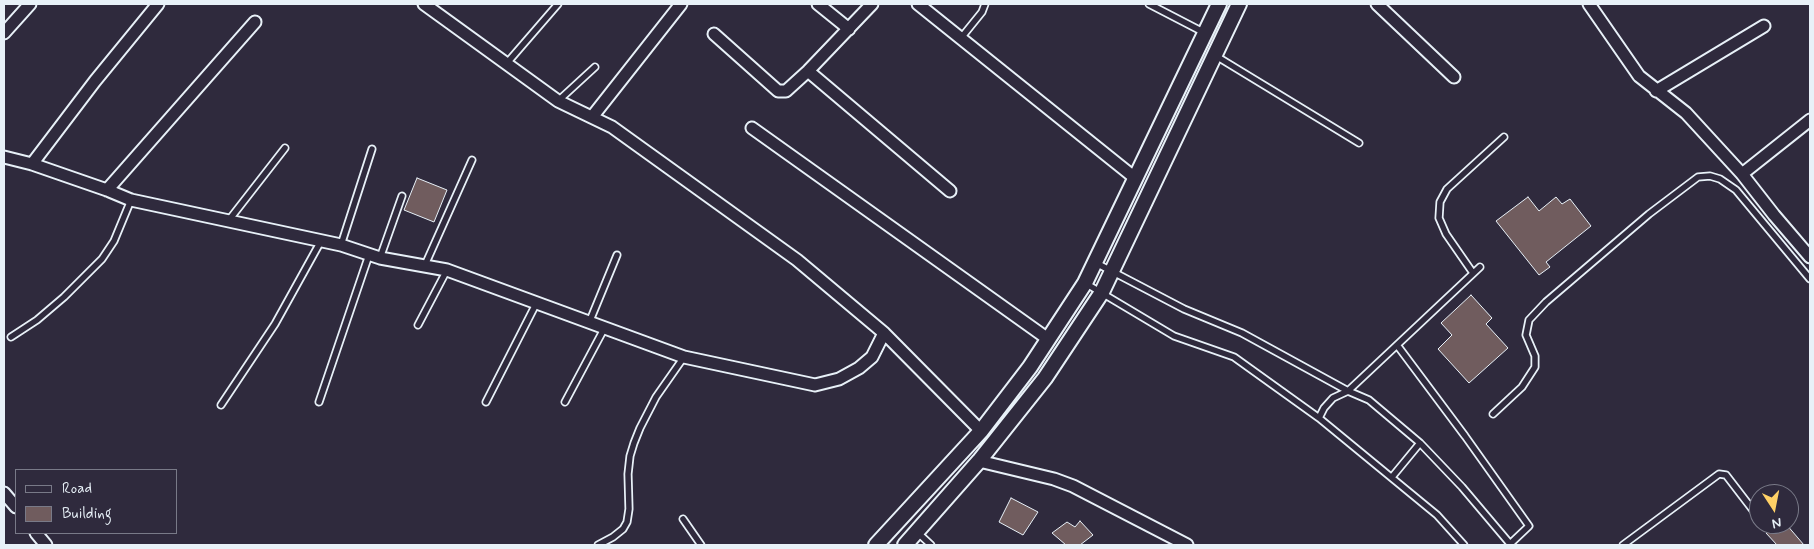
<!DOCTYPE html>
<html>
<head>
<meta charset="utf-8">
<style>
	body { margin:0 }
	#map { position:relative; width:1814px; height:549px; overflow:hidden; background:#2f2a3d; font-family:Mynerve,sans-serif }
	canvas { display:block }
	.frame { position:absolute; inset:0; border:5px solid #e8f1f8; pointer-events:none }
	.legend { position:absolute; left:15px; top:469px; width:162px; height:65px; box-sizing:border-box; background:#2f2a3d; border:1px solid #797a88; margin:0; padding:6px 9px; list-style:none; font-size:15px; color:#e8f1f8 }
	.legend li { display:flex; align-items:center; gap:10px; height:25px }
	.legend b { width:25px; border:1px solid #797a88 }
	.north { position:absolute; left:1749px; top:484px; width:50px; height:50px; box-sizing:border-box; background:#2f2a3d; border:1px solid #797a88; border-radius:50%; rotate:169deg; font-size:14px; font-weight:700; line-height:20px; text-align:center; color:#e8f1f8 }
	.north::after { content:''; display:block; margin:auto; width:18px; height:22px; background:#ffd166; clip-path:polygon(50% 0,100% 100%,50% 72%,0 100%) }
</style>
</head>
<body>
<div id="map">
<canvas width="1814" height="549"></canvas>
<div class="frame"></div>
<ul class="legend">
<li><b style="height:6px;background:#2f2a3d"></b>Road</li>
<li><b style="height:14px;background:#705c5e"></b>Building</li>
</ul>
<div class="north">N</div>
</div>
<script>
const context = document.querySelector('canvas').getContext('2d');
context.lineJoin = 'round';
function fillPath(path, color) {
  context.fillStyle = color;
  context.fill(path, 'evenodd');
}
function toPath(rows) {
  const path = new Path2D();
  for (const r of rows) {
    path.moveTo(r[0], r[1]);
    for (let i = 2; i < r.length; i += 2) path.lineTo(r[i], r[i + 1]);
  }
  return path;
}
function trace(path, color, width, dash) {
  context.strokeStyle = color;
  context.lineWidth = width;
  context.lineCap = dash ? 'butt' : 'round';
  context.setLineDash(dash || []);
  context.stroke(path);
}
const building = toPath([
	[417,178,447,190,434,222,404,210,417,178],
	[1528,197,1539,211,1556,197,1562,204,1570,199,1591,226,1546,262,1550,267,1539,275,1496,221,1528,197],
	[1471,295,1492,318,1486,324,1508,348,1469,383,1438,349,1452,335,1441,323,1471,295],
	[1011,498,1038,512,1023,535,999,522,1011,498],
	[1080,521,1093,535,1080,545,1066,545,1052,533,1067,522,1075,527,1080,521],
	[1777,524,1786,524,1804,545,1777,545,1766,533,1777,524]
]);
const service = toPath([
	[1149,4,1205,33],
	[961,38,982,12,985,4],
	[1216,56,1359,143],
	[507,63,558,4],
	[558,101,595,67],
	[229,220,285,148],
	[341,245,372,149],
	[380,258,402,196],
	[1096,263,1184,309,1242,333,1348,391,1369,400,1420,443,1462,487,1511,545],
	[425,265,472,160],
	[1473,273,1446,234,1439,218,1440,202,1447,189,1504,137],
	[1085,283,1174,336,1234,357,1319,418,1437,515,1464,545],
	[589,323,617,255],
	[418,325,447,270],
	[11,337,37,320,64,297,102,259,114,241,131,200],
	[1397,345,1465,436,1529,526,1510,544],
	[319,402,369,255],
	[486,402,536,304],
	[565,402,604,329],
	[221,405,275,324,321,241],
	[1493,414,1522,387,1535,367,1535,356,1526,335,1529,320,1546,302,1649,214,1698,177,1710,176,1720,179,1736,190,1810,279],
	[1319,418,1324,408,1333,398,1348,391,1480,267],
	[1392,477,1420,443],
	[683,519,701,545],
	[917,532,931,545],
	[598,545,613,537,623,529,627,522,629,509,628,474,630,456,634,443,640,428,656,397,684,357],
	[1623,545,1719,474,1726,475,1759,518]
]);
const minor = toPath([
	[424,4,558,101,612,127,797,260,884,333,981,431],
	[818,4,849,29],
	[918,4,1135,178],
	[1377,4,1454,77],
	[1589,4,1639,76,1686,113,1742,174,1774,215,1810,257],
	[4,33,30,4],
	[714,34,778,91,786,91,808,71,872,4],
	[808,71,950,191],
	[1656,91,1764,26],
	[592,117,681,4],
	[752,128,1048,339],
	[4,157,32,164,107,190,131,200,341,245,380,258,447,270,684,357,815,385,839,379,859,368,872,357,884,333],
	[32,164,95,81,158,4],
	[1742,174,1810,120],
	[107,190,255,22],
	[979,461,1054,479,1073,486,1187,545],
	[4,493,16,507],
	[36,533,46,545]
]);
const tertiary = toPath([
	[876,545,981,431,1030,367,1085,283,1219,4],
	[905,545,979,461,1045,378,1102,292,1239,4]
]);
fillPath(building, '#705c5e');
trace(building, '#e8f1f8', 1);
trace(service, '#e8f1f8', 9);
trace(minor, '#e8f1f8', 15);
trace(tertiary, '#e8f1f8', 18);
trace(service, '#2f2a3d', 5.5);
trace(minor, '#2f2a3d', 11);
trace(tertiary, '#2f2a3d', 14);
</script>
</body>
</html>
